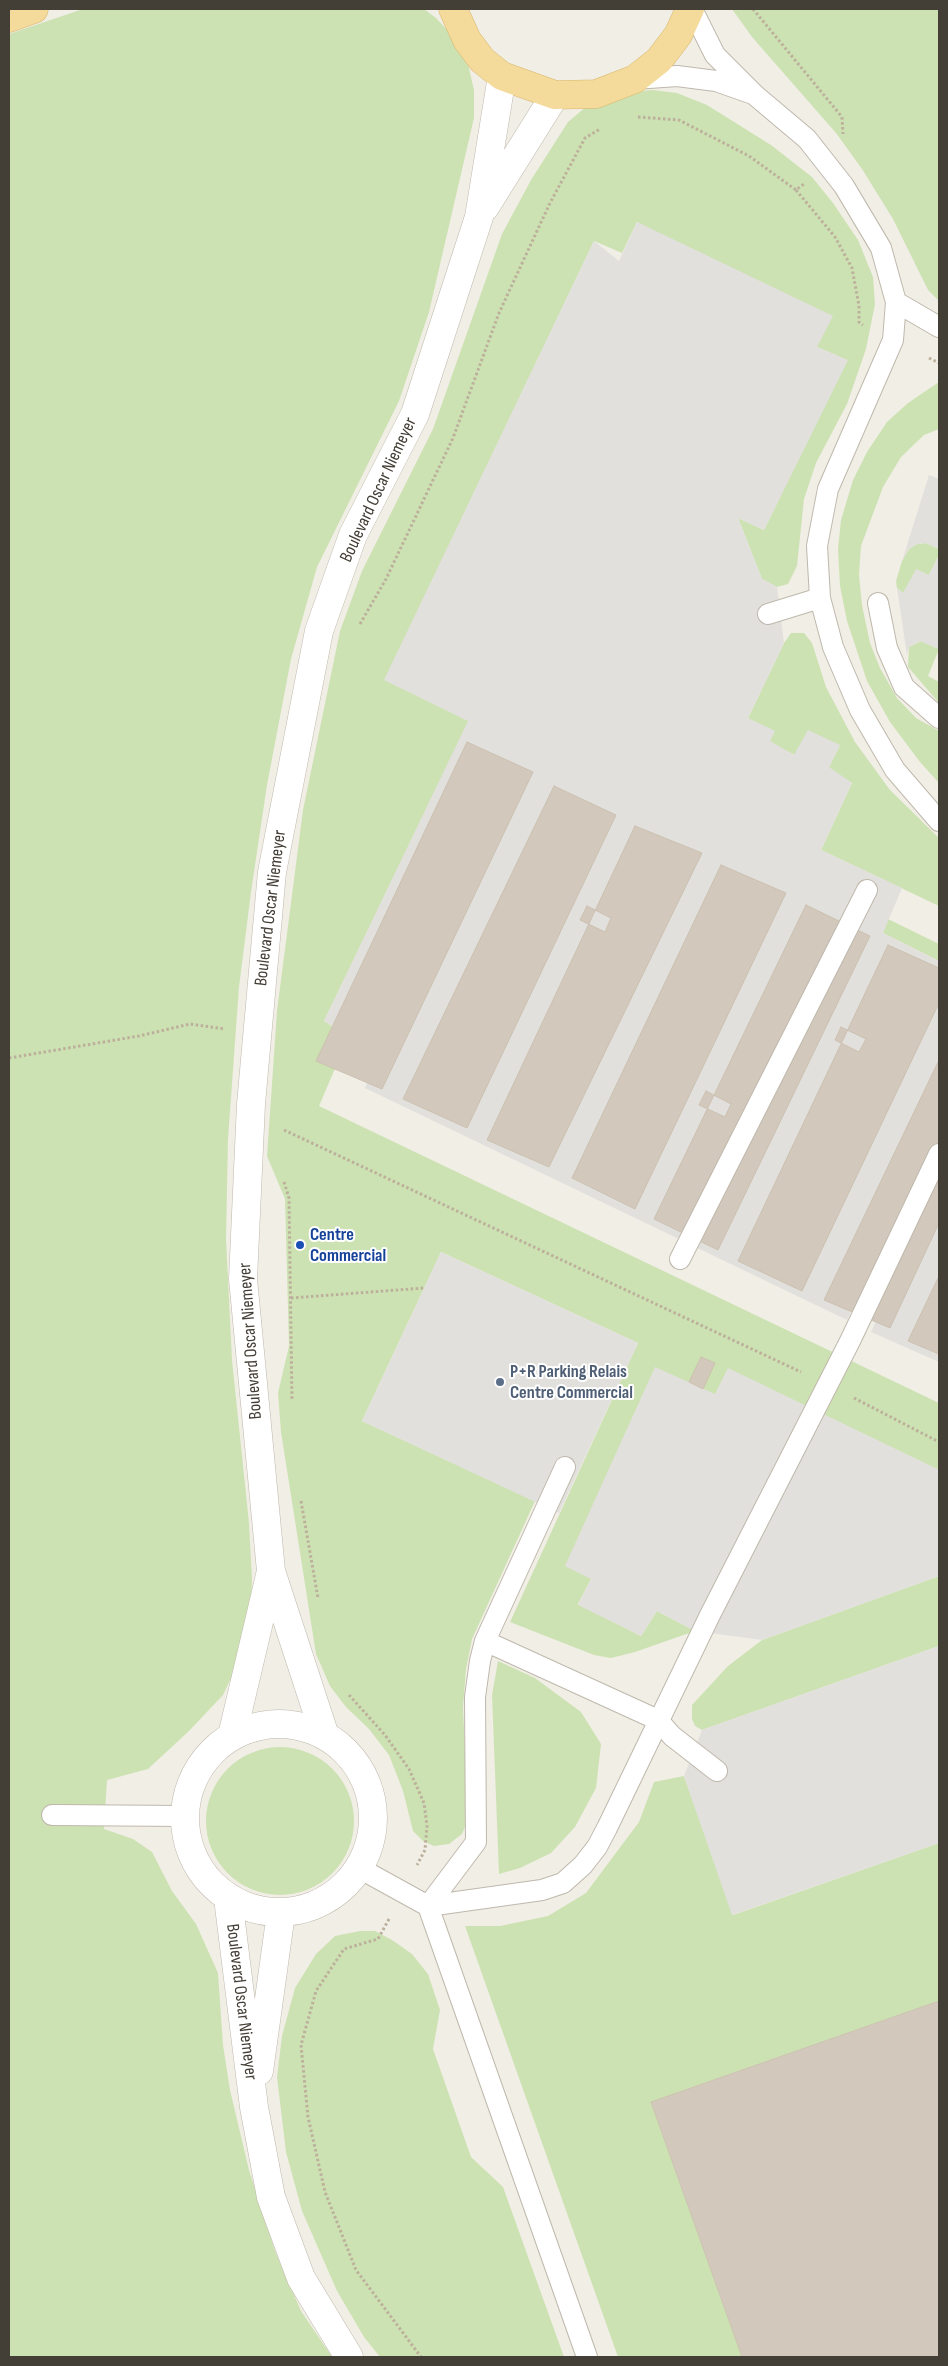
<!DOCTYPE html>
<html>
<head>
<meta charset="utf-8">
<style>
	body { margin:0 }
	#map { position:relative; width:948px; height:2366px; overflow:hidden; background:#f1eee6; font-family:"Sofia Sans Condensed",sans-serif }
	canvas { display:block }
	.frame { position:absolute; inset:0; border:10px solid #433e36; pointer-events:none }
</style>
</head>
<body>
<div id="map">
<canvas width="948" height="2366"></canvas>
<div class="frame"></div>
</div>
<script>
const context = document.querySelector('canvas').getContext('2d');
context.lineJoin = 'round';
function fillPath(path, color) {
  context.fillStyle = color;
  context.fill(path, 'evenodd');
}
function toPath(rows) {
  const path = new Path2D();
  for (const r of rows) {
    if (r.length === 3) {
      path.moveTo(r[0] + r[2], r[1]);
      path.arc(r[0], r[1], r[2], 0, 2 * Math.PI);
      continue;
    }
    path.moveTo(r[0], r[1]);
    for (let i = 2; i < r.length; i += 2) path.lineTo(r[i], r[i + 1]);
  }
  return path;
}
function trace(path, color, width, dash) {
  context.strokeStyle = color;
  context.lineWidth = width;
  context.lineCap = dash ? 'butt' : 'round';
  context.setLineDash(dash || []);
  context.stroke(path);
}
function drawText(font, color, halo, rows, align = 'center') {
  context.font = font + ' "Sofia Sans Condensed",sans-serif';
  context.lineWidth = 4;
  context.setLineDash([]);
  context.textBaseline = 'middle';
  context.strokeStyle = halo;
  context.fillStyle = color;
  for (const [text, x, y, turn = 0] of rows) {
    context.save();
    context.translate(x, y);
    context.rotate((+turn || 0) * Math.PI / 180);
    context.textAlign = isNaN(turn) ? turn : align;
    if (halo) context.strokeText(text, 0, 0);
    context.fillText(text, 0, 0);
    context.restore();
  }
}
const green = toPath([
	[83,9,424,9,436,18,453,36,468,64,474,90,474,118,429,312,399,401,317,567,291,659,267,785,251,892,239,987,228,1139,226,1239,232,1360,249,1523,252,1578,251,1621,239,1661,223,1695,189,1731,148,1769,107,1780,104,1829,133,1839,152,1852,172,1891,196,1924,218,1973,223,2045,230,2090,249,2170,275,2251,301,2311,332,2357,9,2357,9,34],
	[732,9,939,9,939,301,928,290,893,219,862,169,836,133,752,37],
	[653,90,677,93,707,105,771,145,812,177,833,203,858,240,873,277,875,304,866,349,847,404,816,463,804,499,797,566,788,584,777,587,762,579,738,518,764,530,847,360,817,347,637,222,622,253,594,241,385,680,469,721,324,1021,349,1036,319,1106,939,1403,939,1470,728,1369,716,1394,591,1579,578,1604,641,1636,657,1611,695,1631,635,1652,611,1658,594,1655,510,1622,638,1343,441,1252,362,1421,535,1501,472,1639,466,1669,463,1707,468,1820,462,1834,449,1844,434,1846,423,1841,413,1831,403,1791,389,1755,369,1729,346,1707,330,1686,316,1654,281,1432,278,1393,289,1346,285,1199,267,1156,277,1011,303,810,340,631,362,571,433,429,502,234,531,180,568,122,587,106,630,92],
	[939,382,939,429,924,435,901,457,883,487,861,546,859,575,862,605,870,643,880,668,897,698,916,718,939,731,939,783,920,762,890,722,867,681,847,621,840,586,838,549,841,520,853,480,867,452,887,422,908,403],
	[926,543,939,549,939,555,929,575,903,593,897,588,896,581,902,561,909,549,917,544],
	[791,633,804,633,812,643,826,687,855,742,890,790,939,838,939,906,821,850,852,783,827,771,840,745,795,755,769,743,748,718,784,643],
	[921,641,939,649,928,676,939,682,939,703,908,667,909,647],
	[888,919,939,944,939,961,883,933],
	[939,1576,939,1646,702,1730,695,1726,692,1719,692,1705,728,1666,762,1640],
	[498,1661,535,1678,581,1712,601,1744,596,1788,575,1827,551,1853,520,1868,499,1874,492,1695],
	[280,1821,74],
	[684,1776,733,1915,939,1843,939,2001,651,2102,742,2357,618,2357,465,1926,500,1926,548,1916,586,1893,639,1822,654,1782],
	[360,1931,375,1931,392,1940,412,1954,428,1974,440,2010,433,2049,471,2157,503,2187,564,2357,380,2357,364,2337,337,2291,302,2211,286,2152,277,2077,282,2036,295,1988,316,1954,335,1936]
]);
const parking = toPath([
	[637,222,833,316,817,347,848,360,764,530,738,518,762,579,777,587,784,643,748,718,775,731,770,741,794,755,808,730,840,745,829,767,852,783,821,850,902,888,883,933,939,961,939,1126,847,1320,365,1088,375,1063,350,1036,324,1021,468,721,384,680,594,241,619,261],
	[929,475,939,479,939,549,926,543,917,544,909,549,902,561],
	[939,555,939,649,920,641,909,647,907,655,897,588,903,593,916,569,929,575],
	[939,1185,939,1362,871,1332],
	[441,1252,638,1343,559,1513,362,1421],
	[655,1367,715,1394,728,1368,939,1470,939,1576,762,1640,695,1631,657,1611,641,1636,578,1605,591,1579,565,1566],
	[939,1646,939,1843,732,1915,684,1776,702,1730]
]);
const building = toPath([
	[467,742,533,772,382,1089,316,1061,467,742],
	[554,786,616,815,467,1128,403,1099,554,786],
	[635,826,702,853,549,1167,487,1140,635,826],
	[721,865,786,893,635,1209,572,1178,721,865],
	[806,905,870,936,718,1250,654,1219,806,905],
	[587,906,611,918,605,932,580,920,587,906],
	[888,945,939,968,939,1003,802,1291,738,1261,888,945],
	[841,1027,866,1039,859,1052,835,1040,841,1027],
	[939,1060,939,1223,890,1328,824,1300,939,1060],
	[706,1091,731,1104,725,1117,699,1105,706,1091],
	[939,1276,939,1354,908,1341,939,1276],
	[701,1357,715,1363,703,1389,689,1382,701,1357],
	[939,2001,939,2357,742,2357,651,2102,939,2001]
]);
const path = toPath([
	[753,9,842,117,843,134],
	[638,117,679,120,749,156,796,190,805,183],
	[796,190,835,237,852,268,859,306,859,322,863,325],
	[929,358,939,363],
	[360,624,386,579,453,438,499,313,550,203,585,138,600,129],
	[9,1058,139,1036,190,1024,225,1029],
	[284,1130,801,1372],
	[284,1182,289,1198,292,1400],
	[291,1298,424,1288],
	[854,1398,939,1442],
	[301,1501,318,1598],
	[349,1695,385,1735,409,1769,424,1803,427,1826,425,1850,417,1865],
	[389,1919,378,1939,344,1949,316,1991,301,2045,308,2117,325,2192,356,2270,421,2357]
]);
const lane = toPath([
	[692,9,715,55,756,96,807,139,844,186,881,248,896,302,893,340,828,489,817,546,820,598,833,647,860,710,895,770,939,821],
	[635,79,677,76,716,81,750,93],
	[896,302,939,327],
	[878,603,887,648,904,687,939,718],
	[768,614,820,598],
	[680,1259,867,890],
	[485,1641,658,1720,672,1736,717,1771],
	[52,1815,184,1816],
	[359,1868,428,1906,542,1890,563,1883,583,1865,597,1847,607,1828,710,1615,850,1341,939,1154],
	[428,1906,587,2357],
	[428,1906,476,1842,475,1697,480,1661,485,1641,565,1467]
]);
const street = toPath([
	[485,207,555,95],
	[279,1818,94],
	[232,1736,271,1571],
	[325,1736,271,1571,243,1279,251,1104,272,872,319,631,353,535,415,414,479,217,502,76],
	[228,1898,254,2107,271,2197,301,2278,349,2357],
	[259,2071,281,1913]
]);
const primary = toPath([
	[453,9,467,40,482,60,502,76,555,95,596,94,635,79,659,60,678,35,690,9],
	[9,18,34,9]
]);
const markers = [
	[300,1245,5,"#1a4fb4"],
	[500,1382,5,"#5c6f8a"]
];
const streetNames = [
	["Boulevard Oscar Niemeyer",379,490,-65],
	["Boulevard Oscar Niemeyer",271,908,-83],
	["Boulevard Oscar Niemeyer",251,1341,-94],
	["Boulevard Oscar Niemeyer",241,2002,83]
];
const transitNames = [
	["Centre",310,1235],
	["Commercial",310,1256]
];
const serviceNames = [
	["P+R Parking Relais",510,1372],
	["Centre Commercial",510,1393]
];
fillPath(green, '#cde2b2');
fillPath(parking, '#e2e0dd');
fillPath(building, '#d2c9bc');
trace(building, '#ccc1b0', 1);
trace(lane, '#bfb8ac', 22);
trace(street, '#bfb8ac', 29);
trace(primary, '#d8b76d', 29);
trace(path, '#bcb09c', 3, [2.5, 2.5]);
trace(lane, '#fff', 20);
trace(street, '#fff', 28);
trace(primary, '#f4da9b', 28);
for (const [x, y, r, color] of markers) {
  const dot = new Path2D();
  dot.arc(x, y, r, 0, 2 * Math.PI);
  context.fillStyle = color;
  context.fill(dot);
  trace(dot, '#fff', 2);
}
drawText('18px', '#433e36', '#fff', streetNames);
drawText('bold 18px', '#164399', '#fff', transitNames, 'left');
drawText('bold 18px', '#4e5e75', '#fff', serviceNames, 'left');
</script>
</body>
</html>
